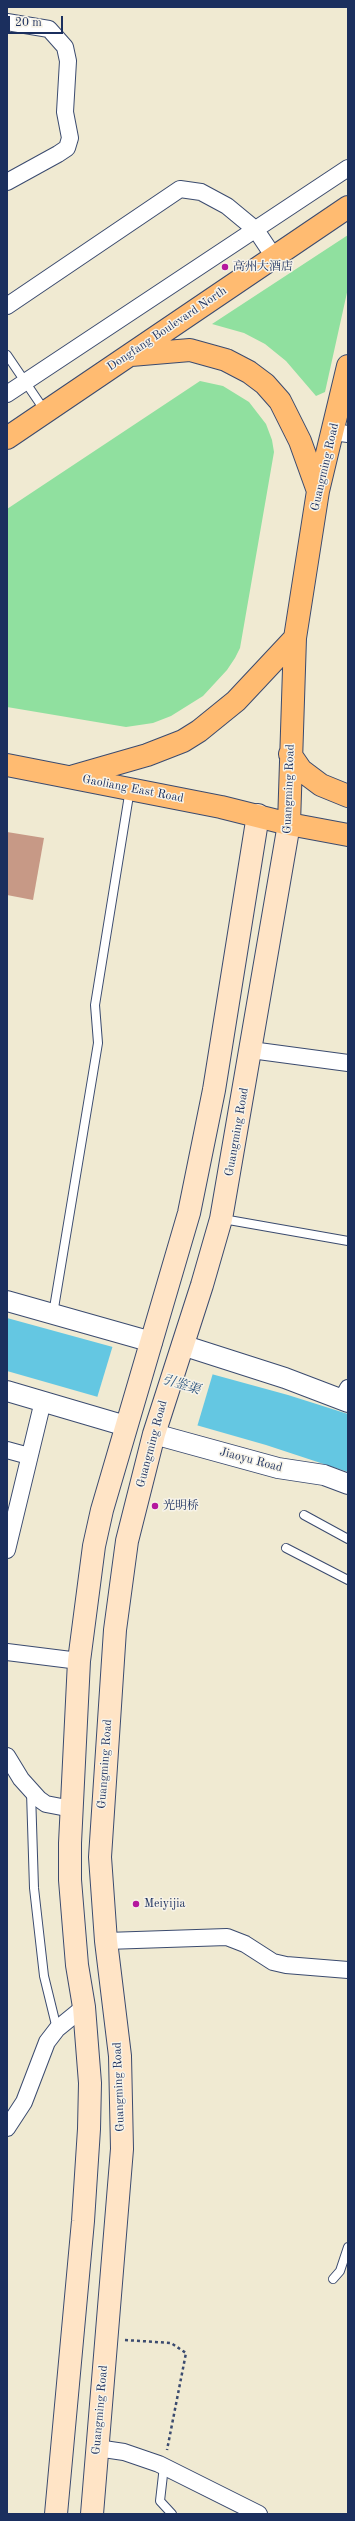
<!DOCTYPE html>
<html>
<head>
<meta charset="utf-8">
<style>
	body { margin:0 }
	#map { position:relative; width:355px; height:2521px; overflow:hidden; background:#f0ead2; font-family:"Old Standard TT",serif }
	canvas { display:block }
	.frame { position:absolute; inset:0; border:8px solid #1b2f5e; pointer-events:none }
	.scale { position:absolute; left:8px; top:16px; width:55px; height:18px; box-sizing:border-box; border:2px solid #1b2f5e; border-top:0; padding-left:5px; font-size:12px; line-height:14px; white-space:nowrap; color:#1b2f5e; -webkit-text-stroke:3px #f7f3e8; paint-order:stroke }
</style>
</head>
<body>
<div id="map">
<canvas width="355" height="2521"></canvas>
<div class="frame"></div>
<div class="scale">20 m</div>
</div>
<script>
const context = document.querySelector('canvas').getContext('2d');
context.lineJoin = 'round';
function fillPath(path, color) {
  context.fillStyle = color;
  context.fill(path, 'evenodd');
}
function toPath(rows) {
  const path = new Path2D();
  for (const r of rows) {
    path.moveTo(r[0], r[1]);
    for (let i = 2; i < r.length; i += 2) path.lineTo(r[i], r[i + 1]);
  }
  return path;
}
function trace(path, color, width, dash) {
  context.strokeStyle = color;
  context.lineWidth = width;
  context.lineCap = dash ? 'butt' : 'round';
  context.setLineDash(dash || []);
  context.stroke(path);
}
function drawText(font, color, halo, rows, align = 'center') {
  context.font = font + ' "Old Standard TT","Noto Serif SC",serif';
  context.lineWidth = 3;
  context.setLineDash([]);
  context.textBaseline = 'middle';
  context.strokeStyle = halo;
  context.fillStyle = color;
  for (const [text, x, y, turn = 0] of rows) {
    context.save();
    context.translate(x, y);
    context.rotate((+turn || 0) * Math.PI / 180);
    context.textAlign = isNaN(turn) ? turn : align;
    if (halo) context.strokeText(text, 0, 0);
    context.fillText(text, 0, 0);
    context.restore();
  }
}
const green = toPath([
	[348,235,348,288,325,392,316,396,286,361,265,344,244,333,212,324],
	[200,381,223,386,249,402,266,424,272,440,274,452,240,648,235,658,227,670,203,696,171,716,153,723,126,727,7,707,7,509]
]);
const water = toPath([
	[7,1318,288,1395,348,1414,348,1472,266,1445,7,1371]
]);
const pier = toPath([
	[113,1345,213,1373,197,1427,97,1398]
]);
const building = toPath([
	[7,832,44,838,33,900,7,895]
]);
const path = toPath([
	[125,2340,171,2343,186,2353,167,2450]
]);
const service = toPath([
	[7,355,45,411],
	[223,1219,348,1241],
	[53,1314,98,1043,95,1005,130,789],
	[304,1515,348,1539],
	[286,1548,348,1580],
	[31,1792,34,1888,44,1976,57,2029],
	[333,2279,340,2271,348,2247],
	[164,2466,160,2501,172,2514]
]);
const minor = toPath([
	[7,22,49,29,65,47,68,61,65,112,70,138,67,148,58,154,7,182],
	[7,306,180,189,201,192,227,206,256,230,274,257],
	[7,394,348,168],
	[333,432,348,434],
	[251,1050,348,1063],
	[342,1399,348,1388],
	[7,1450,29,1456],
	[7,1550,43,1401],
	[7,1652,79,1661],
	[7,1756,21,1779,39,1799,46,1804,72,1809],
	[106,1941,227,1937,245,1944,273,1962,286,1965,348,1970],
	[7,2128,24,2102,47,2042,57,2029,84,2007],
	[97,2448,124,2452,159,2464,259,2514]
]);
const tertiary = toPath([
	[7,1301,152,1342],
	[182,1345,285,1378,348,1402],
	[7,1391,126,1426],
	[154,1434,278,1468,324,1475,348,1484]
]);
const secondary = toPath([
	[56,2514,83,2221,89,2129,90,2083,84,2007,77,1965,70,1880,70,1843,79,1661,94,1546,102,1510,189,1213,214,1090,258,815],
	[92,2514,122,2149,120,2056,106,1941,100,1857,115,1630,127,1541,154,1434,202,1285,221,1219,289,824]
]);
const primary = toPath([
	[131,355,190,350,226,360,249,372,265,384,280,401,300,441,318,491],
	[7,438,348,207],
	[290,754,301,770,321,785,348,796],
	[7,765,221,807,289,824,348,835],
	[74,776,147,755,183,741,199,731,236,701,295,638],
	[289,824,295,638,318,491,348,366]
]);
const markers = [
	[225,267,4,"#b5179e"],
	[155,1506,4,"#b5179e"],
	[136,1904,4,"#b5179e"]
];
const poiNames = [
	["高州大酒店",233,267],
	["光明桥",163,1506],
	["Meiyijia",144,1904]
];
const streetNames = [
	["Dongfang Boulevard North",167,329,-34],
	["Guangming Road",325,467,-77],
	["Gaoliang East Road",133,789,11],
	["Guangming Road",289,789,-88],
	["Guangming Road",237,1132,-80],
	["Guangming Road",152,1444,-75],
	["Jiaoyu Road",251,1460,15],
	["Guangming Road",105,1764,-86],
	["Guangming Road",119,2087,-92],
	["Guangming Road",100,2410,-85]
];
const waterNames = [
	["引鉴渠",181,1385,17]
];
fillPath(green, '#90e09f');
fillPath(water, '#64c7e2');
fillPath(pier, '#f0ead2');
fillPath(building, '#c79986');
trace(service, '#3b4b6f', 10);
trace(minor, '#3b4b6f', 18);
trace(tertiary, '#3b4b6f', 22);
trace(secondary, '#3b4b6f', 24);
trace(primary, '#3b4b6f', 24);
trace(path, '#3b4b6f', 2.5, [3, 3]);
trace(service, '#fff', 8);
trace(minor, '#fff', 16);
trace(tertiary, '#fff', 20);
trace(secondary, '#ffe4c6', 22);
trace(primary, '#ffbb71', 22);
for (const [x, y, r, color] of markers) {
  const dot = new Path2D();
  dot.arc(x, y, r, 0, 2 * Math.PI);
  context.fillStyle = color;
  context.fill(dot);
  trace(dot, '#f7f3e8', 1.5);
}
drawText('12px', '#1b2f5e', '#f7f3e8', poiNames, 'left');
drawText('12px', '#1b2f5e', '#f7f3e8', streetNames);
drawText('italic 13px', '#2d557f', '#f7f3e8', waterNames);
</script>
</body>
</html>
